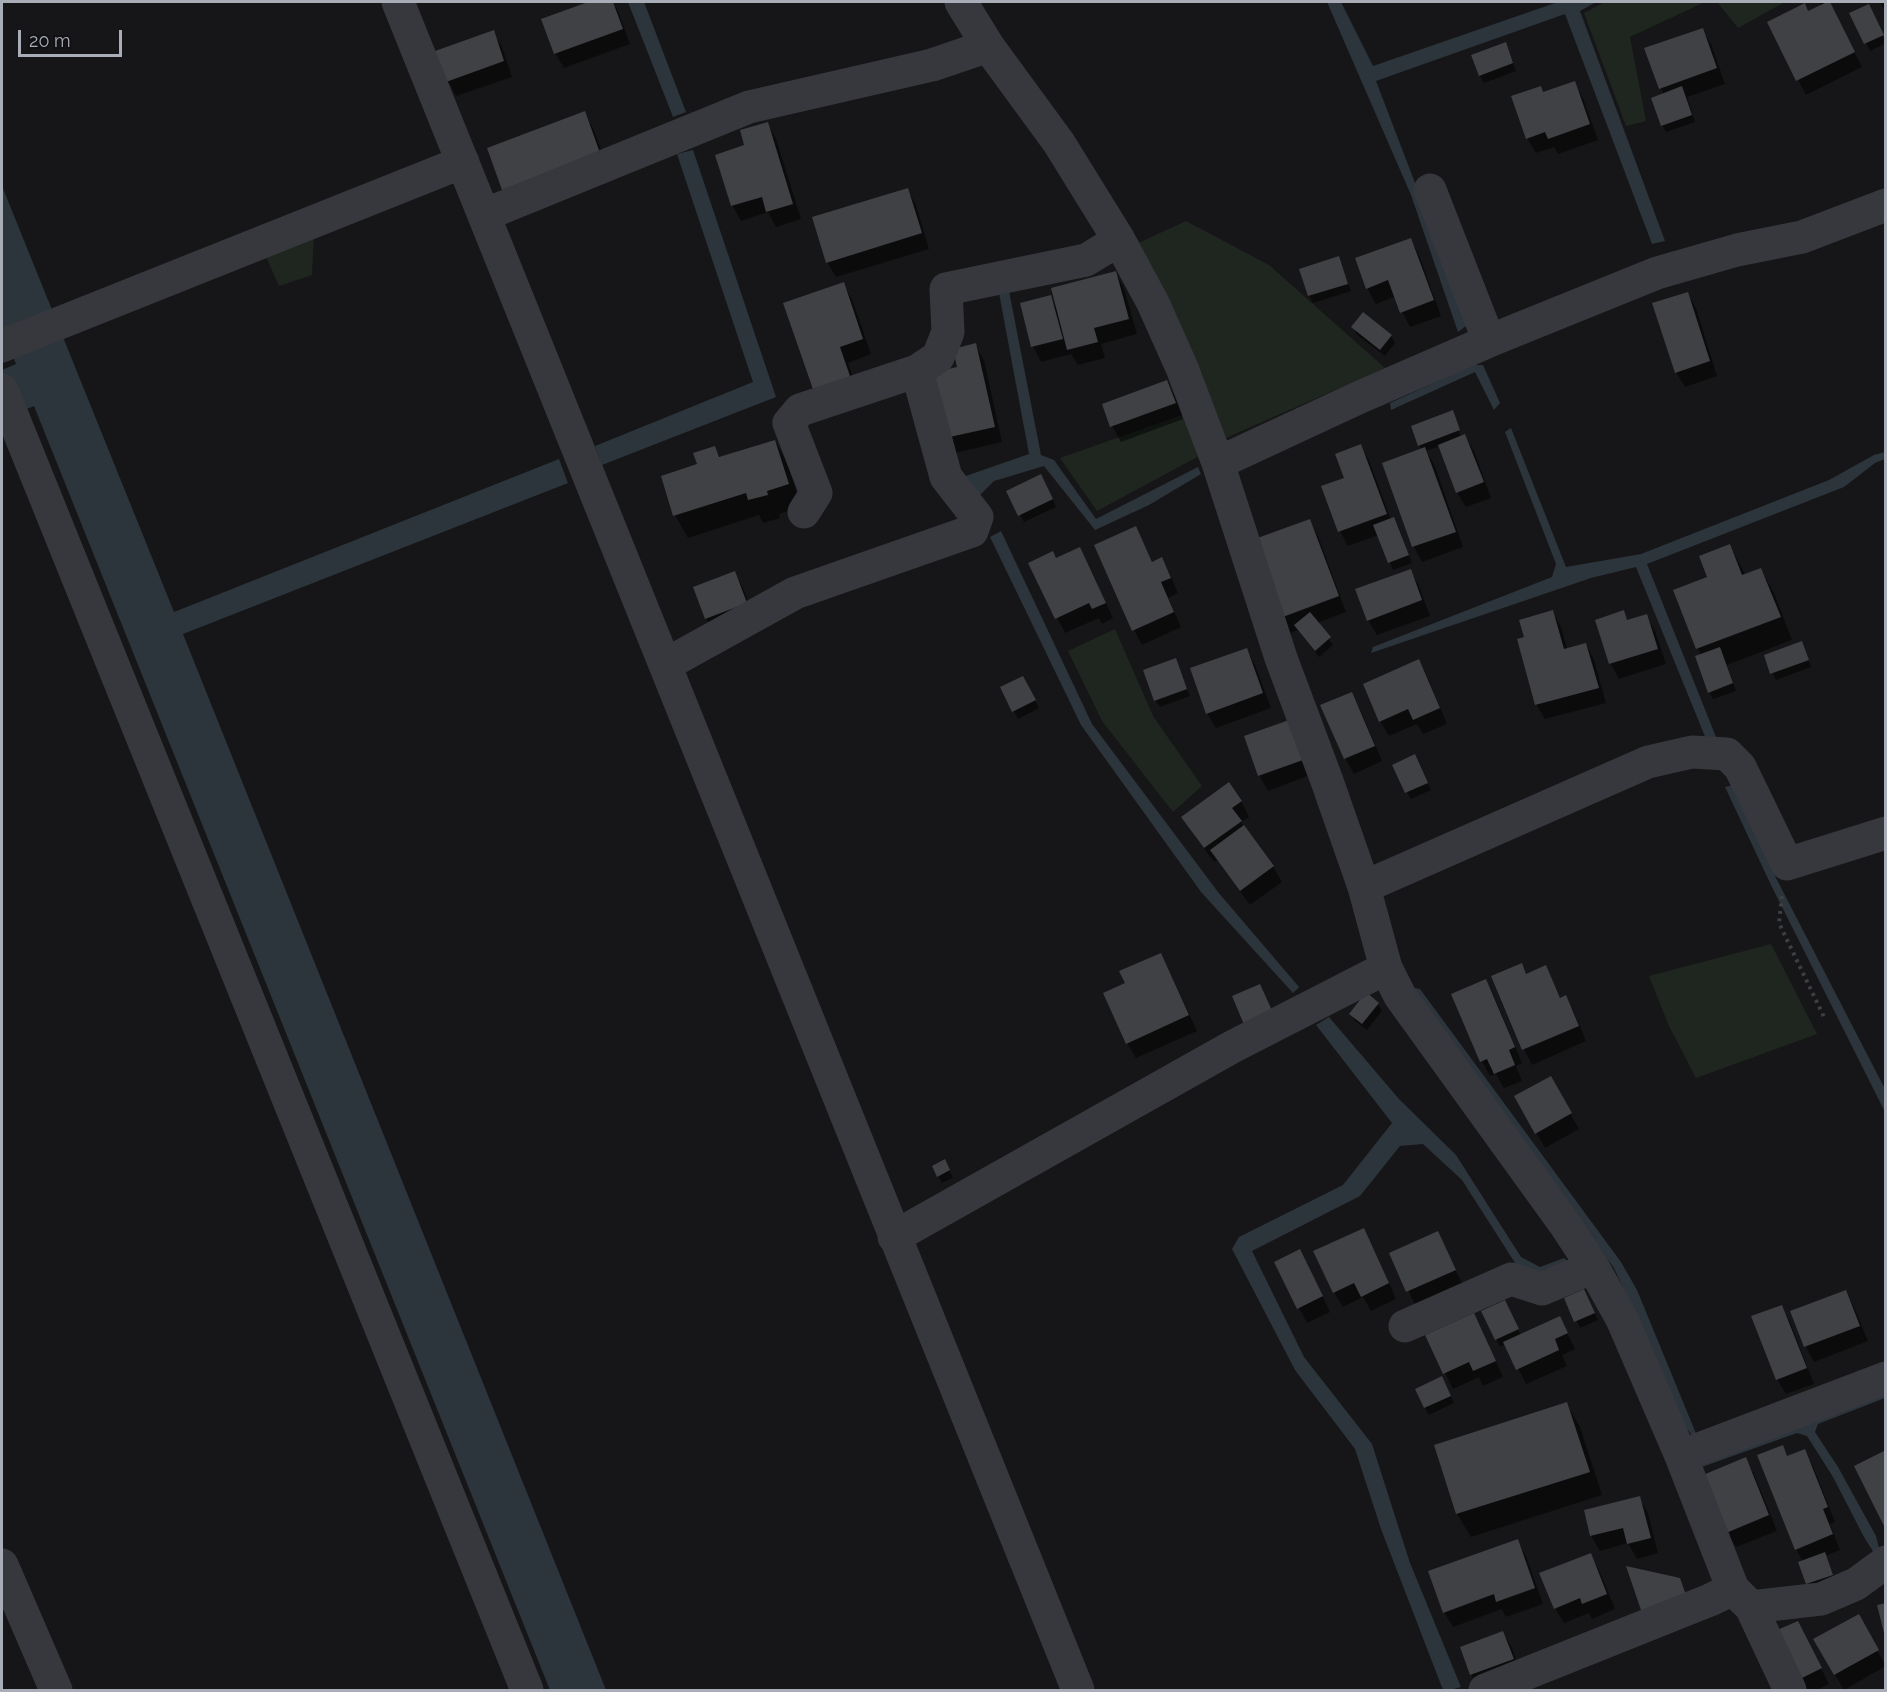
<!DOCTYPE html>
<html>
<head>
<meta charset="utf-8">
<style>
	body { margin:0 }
	#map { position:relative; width:1887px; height:1692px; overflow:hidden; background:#161618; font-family:Raleway,sans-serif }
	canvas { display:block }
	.frame { position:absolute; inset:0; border:3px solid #a8adb8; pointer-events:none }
	.scale { position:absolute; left:18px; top:30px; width:104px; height:27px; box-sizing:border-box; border:3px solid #a8adb8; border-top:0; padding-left:8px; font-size:18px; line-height:21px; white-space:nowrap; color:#a8adb8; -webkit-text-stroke:4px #111113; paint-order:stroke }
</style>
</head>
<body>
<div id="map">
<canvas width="1887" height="1692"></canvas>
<div class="frame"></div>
<div class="scale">20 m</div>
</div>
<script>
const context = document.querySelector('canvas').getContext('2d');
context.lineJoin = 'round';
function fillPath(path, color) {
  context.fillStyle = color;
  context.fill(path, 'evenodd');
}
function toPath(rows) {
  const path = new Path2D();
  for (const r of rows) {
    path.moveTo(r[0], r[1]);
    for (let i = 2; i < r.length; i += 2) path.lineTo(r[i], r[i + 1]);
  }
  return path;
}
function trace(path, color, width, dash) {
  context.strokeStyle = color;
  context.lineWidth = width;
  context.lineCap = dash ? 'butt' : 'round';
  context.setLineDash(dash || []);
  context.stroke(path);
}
const green = toPath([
	[1605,2,1705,2,1630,37,1646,121,1626,126,1584,13],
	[1717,2,1785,2,1738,28],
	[1186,221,1269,265,1385,368,1219,441,1134,245],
	[314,233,312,275,279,286,264,252],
	[1185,414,1201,455,1097,511,1060,458],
	[1115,629,1153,716,1202,786,1173,812,1102,721,1068,651],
	[1771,944,1817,1034,1696,1078,1669,1026,1649,976]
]);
const water = toPath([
	[628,2,644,2,686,112,673,117],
	[1327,2,1341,2,1373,66,1558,2,1596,2,1580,11,1665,241,1652,244,1565,14,1376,81,1425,209,1466,326,1458,332,1411,195],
	[693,150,776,397,602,465,595,446,753,382,677,154],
	[2,186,174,612,559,459,568,483,183,634,606,1690,550,1690,34,406,2,419,2,370,16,364,2,327],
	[1009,291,1041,455,1054,460,1096,519,1198,467,1201,474,1149,505,1095,530,1044,466,994,481,980,495,960,478,1029,454,999,293],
	[1473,365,1483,365,1500,403,1494,410,1475,372,1391,410,1390,403],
	[1511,428,1566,567,1641,554,1829,480,1874,455,1885,452,1885,459,1875,463,1844,487,1647,564,1716,737,1706,739,1636,567,1591,578,1371,653,1373,647,1552,577,1556,564,1505,432],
	[1001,531,1092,724,1218,892,1299,987,1293,993,1201,892,1081,725,990,537],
	[1735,785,1776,878,1885,1089,1885,1112,1771,885,1725,787],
	[1409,987,1420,989,1621,1262,1637,1290,1697,1436,1694,1438,1679,1418,1639,1322,1614,1268],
	[1329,1017,1399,1099,1456,1155,1521,1257,1540,1267,1564,1258,1570,1263,1539,1275,1517,1266,1462,1180,1423,1144,1400,1146,1360,1196,1252,1251,1304,1357,1372,1444,1410,1563,1461,1687,1450,1690,1443,1690,1381,1529,1355,1449,1295,1370,1232,1249,1239,1237,1343,1185,1392,1123,1316,1025],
	[1885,1389,1885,1398,1818,1424,1815,1432,1838,1467,1876,1536,1879,1548,1874,1553,1864,1537,1833,1477,1807,1436,1797,1433,1702,1467,1706,1460]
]);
const shadow = toPath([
	[593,2,613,2,618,11,630,44,564,68,555,53,543,20],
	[1819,2,1831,2,1829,2,1862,67,1806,95,1798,80,1808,12,1821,6],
	[1880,2,1886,2,1886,13],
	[1873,13,1886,43,1870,51,1851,14],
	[1702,29,1711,44,1725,84,1687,97,1695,122,1666,132,1662,125,1664,95,1646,49],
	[493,32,502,47,512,77,456,96,448,81],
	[1506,44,1516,71,1484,83,1480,76],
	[1574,83,1583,98,1598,140,1558,154,1554,147,1536,153,1527,138,1543,94],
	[584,113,593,128,608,168,488,149],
	[767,123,776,139,801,219,776,227,768,212,741,221,732,205,746,146],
	[907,189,916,205,929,249,836,277,827,262],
	[1411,240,1419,255,1441,316,1410,327,1402,312,1396,296,1376,304,1367,288],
	[1339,258,1351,291,1313,303,1309,295],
	[1115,272,1124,288,1137,334,1101,344,1105,358,1078,365,1071,354,1041,362,1033,346,1050,297,1057,309],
	[843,284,852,299,871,354,848,363,860,397,816,394],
	[1687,293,1696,308,1717,376,1685,387,1676,372],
	[1353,327,1391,336,1395,343,1385,356,1357,335],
	[975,345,984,360,1002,442,955,453,946,438],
	[1167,382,1175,397,1183,419,1121,442,1112,426,1104,405],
	[1452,412,1461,437,1465,436,1474,451,1491,498,1466,507,1457,492,1440,446,1426,451,1434,464,1463,547,1422,562,1414,547,1384,464,1422,450,1419,445],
	[775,441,788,464,801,507,779,514,780,518,763,523,759,515,688,538,675,515,699,465,715,448,721,459],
	[1360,445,1369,460,1391,520,1398,526,1412,563,1393,570,1379,535,1348,546,1340,531,1346,479],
	[1045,483,1056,507,1024,522,1008,492],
	[1310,521,1318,536,1346,612,1317,623,1333,645,1319,657,1298,630,1290,633,1282,617],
	[1135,528,1153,563,1161,559,1170,574,1178,593,1168,598,1181,627,1142,645,1134,630],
	[1730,546,1746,576,1761,570,1774,593,1792,640,1727,665,1736,691,1713,699,1709,692,1701,655,1698,648,1709,577],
	[1056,560,1088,564,1113,618,1102,624,1099,618,1065,633,1030,564],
	[1410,571,1419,586,1430,616,1377,635,1368,620],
	[734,572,743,588,755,619,715,634,706,618],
	[1553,612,1561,627,1567,649,1586,644,1594,660,1606,703,1545,719,1536,704,1526,638],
	[1623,612,1628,621,1646,616,1655,631,1666,664,1619,679,1610,663],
	[1246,649,1255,665,1271,708,1216,728,1207,713],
	[1805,649,1811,667,1776,680,1765,655],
	[1175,660,1190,696,1160,707,1155,700],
	[1419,661,1427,676,1447,724,1423,734,1417,724,1389,736,1380,721],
	[1027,685,1039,708,1018,719,1002,688],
	[1351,694,1360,709,1382,761,1354,774,1345,758],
	[1288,722,1310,775,1268,791,1259,775],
	[1418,763,1431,790,1411,799,1407,792],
	[1241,801,1249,817,1241,822,1273,867,1282,882,1250,905,1217,860,1214,862,1192,832,1183,817],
	[1161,955,1169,970,1197,1031,1136,1058,1127,1043,1127,984],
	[1522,965,1527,975,1546,967,1561,999,1565,997,1574,1012,1586,1041,1532,1065,1524,1049,1493,977],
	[1486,981,1494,996,1522,1063,1516,1066,1522,1081,1504,1088,1496,1074,1490,1076,1482,1061],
	[1378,1004,1382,1011,1367,1030,1355,1021,1351,1014],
	[1550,1078,1579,1129,1545,1148,1516,1097],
	[948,1168,953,1178,942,1183,938,1176],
	[1437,1233,1463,1285,1416,1307,1391,1253],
	[1372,1245,1396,1299,1371,1311,1363,1297,1343,1307,1334,1292],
	[1308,1266,1330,1312,1307,1323,1299,1308],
	[1845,1291,1854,1307,1868,1341,1814,1362,1806,1347,1792,1312],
	[1588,1298,1598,1320,1580,1328,1566,1299],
	[1781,1306,1790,1322,1814,1384,1786,1394,1777,1379],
	[1509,1309,1521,1336,1560,1318,1575,1349,1562,1355,1567,1366,1526,1384,1506,1344,1500,1347,1483,1311],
	[1474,1315,1482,1330,1503,1377,1483,1386,1479,1377,1453,1389,1427,1336],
	[1446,1385,1454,1403,1429,1415,1425,1408],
	[1567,1404,1580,1427,1602,1495,1471,1537,1457,1514,1436,1446],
	[1782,1447,1788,1457,1804,1451,1813,1466,1835,1522,1830,1524,1840,1550,1825,1556,1836,1582,1812,1590,1808,1583,1803,1562,1796,1549],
	[1745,1459,1754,1474,1777,1531,1736,1547,1727,1532],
	[1639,1498,1648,1513,1658,1553,1637,1559,1628,1543,1600,1551,1591,1536],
	[1517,1541,1526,1556,1543,1604,1506,1617,1502,1609,1453,1627,1444,1612],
	[1590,1555,1599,1570,1615,1609,1592,1619,1589,1613,1564,1623,1555,1608],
	[1858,1616,1886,1666,1844,1690,1815,1640],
	[1503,1633,1512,1648,1521,1674,1480,1689,1471,1674],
	[1806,1638,1829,1684,1816,1690,1806,1690,1800,1679]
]);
const building = toPath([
	[588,2,613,2,623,29,554,54,541,19],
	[1827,2,1830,2,1855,52,1796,81,1767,22,1805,3,1808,11],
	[1869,4,1884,35,1864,44,1849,13],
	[1703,28,1717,68,1659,89,1644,48],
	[494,30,504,61,446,82,435,51],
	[1506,42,1513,63,1479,76,1471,55],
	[1575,81,1590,124,1548,139,1545,132,1526,139,1511,96,1541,86,1543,92],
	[1682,86,1692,115,1661,126,1651,98],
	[585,111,600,153,502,190,487,148],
	[768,122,793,204,766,212,762,197,731,206,715,155,744,145,740,130],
	[908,188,922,233,826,263,812,217],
	[1411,238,1434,300,1400,313,1388,280,1366,289,1355,258],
	[1339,256,1348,284,1308,296,1299,269],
	[1116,271,1129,319,1094,328,1098,342,1067,350,1051,288],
	[844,282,863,339,840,347,852,382,815,395,783,303],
	[1688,292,1710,361,1675,373,1652,303],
	[1051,295,1063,339,1031,347,1020,303],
	[1363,312,1392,335,1380,350,1351,327],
	[976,343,995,427,945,438,930,373,957,367,953,349],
	[1167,380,1176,403,1110,427,1102,404],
	[1453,410,1460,430,1418,446,1411,426],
	[1465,434,1484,482,1456,493,1438,445],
	[775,440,789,484,767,491,768,495,748,500,746,493,673,516,661,476,697,464,693,453,715,446,719,457],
	[1361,444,1387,514,1338,532,1321,486,1344,478,1335,454],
	[1425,447,1456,532,1412,547,1382,463],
	[1041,474,1053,499,1018,516,1006,491],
	[1394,517,1409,555,1388,563,1373,525],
	[1310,519,1339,596,1280,618,1252,540],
	[1136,526,1152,562,1162,557,1171,578,1161,582,1174,612,1132,631,1094,545],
	[1730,544,1742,575,1761,568,1781,617,1696,649,1673,590,1707,577,1699,556],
	[1080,547,1106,603,1092,609,1089,603,1055,619,1028,563,1053,551,1056,558],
	[1411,569,1422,600,1367,621,1355,589],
	[735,571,747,603,705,619,693,587],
	[1553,610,1564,649,1586,643,1599,688,1535,705,1517,639,1524,637,1519,620],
	[1624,610,1627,620,1647,614,1658,649,1609,664,1595,620],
	[1310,612,1331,637,1315,651,1294,625],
	[1802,641,1809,660,1770,674,1764,655],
	[1720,647,1733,683,1708,693,1695,656],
	[1247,648,1263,693,1206,714,1190,668],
	[1176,658,1187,689,1154,701,1143,670],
	[1419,659,1440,708,1413,720,1408,709,1379,722,1363,684],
	[1023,676,1036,700,1012,712,1000,687],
	[1352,692,1375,746,1344,759,1320,705],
	[1289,720,1303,760,1258,776,1244,736],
	[1415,754,1428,783,1405,793,1392,765],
	[1229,782,1242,801,1232,808,1242,821,1204,848,1181,817],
	[1244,825,1274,866,1240,891,1210,850],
	[1161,953,1189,1015,1126,1044,1103,993,1125,983,1119,971],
	[1522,963,1526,974,1546,965,1560,998,1566,995,1579,1026,1522,1050,1491,976],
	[1486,979,1515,1047,1509,1050,1515,1065,1494,1074,1487,1059,1480,1062,1451,994],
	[1260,984,1274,1015,1245,1027,1232,996],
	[1366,992,1379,1003,1362,1024,1349,1014],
	[1551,1076,1572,1113,1535,1134,1514,1096],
	[945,1159,950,1170,937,1177,932,1166],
	[1364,1228,1389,1283,1361,1297,1354,1283,1333,1293,1313,1251],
	[1438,1231,1456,1270,1406,1292,1389,1253],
	[1300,1249,1323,1296,1297,1309,1274,1262],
	[1584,1289,1595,1313,1574,1322,1564,1298],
	[1846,1290,1860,1326,1804,1347,1790,1311],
	[1505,1300,1519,1329,1495,1340,1481,1311],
	[1782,1305,1807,1368,1776,1380,1751,1316],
	[1474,1313,1496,1361,1473,1371,1469,1362,1443,1374,1425,1335],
	[1560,1316,1568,1333,1555,1339,1559,1350,1516,1370,1503,1342],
	[1442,1376,1451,1396,1424,1408,1415,1389],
	[1567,1402,1590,1472,1456,1514,1434,1445],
	[1783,1445,1787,1456,1805,1449,1828,1507,1823,1509,1833,1534,1795,1550,1757,1455],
	[1886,1450,1886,1530,1854,1466],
	[1746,1457,1769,1515,1726,1533,1703,1475],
	[1640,1496,1651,1538,1627,1544,1623,1528,1590,1536,1584,1510],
	[1518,1539,1535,1588,1496,1602,1494,1594,1443,1613,1428,1571],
	[1825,1552,1833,1575,1806,1584,1798,1562],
	[1591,1553,1607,1594,1582,1604,1580,1598,1554,1609,1539,1573],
	[1626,1566,1680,1578,1687,1598,1642,1613],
	[1886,1603,1886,1637,1885,1637,1877,1605],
	[1859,1614,1879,1650,1834,1675,1813,1639],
	[1798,1621,1822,1668,1798,1680,1775,1631],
	[1503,1631,1514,1659,1470,1675,1460,1647]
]);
const path = toPath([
	[1782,896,1779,923,1824,1017]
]);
const minor = toPath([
	[398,2,1078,1690],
	[961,2,988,46,1059,143,1119,240,1153,303,1182,368,1218,463,1281,658,1327,781,1364,887,1386,968,1400,996,1564,1223,1593,1267,1622,1319,1681,1456,1733,1589,1751,1607,1790,1690],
	[1430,190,1489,341],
	[484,215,749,107,932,65,988,46],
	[2,346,463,162],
	[2,390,527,1690],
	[1218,463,1360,397,1489,341,1657,273,1737,250,1802,237,1886,205],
	[804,512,816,493,789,423,800,410,917,371,938,357,948,332,946,289,1086,260,1119,240],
	[665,665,795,593,972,531,977,517,946,477,917,371],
	[1364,887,1648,762,1692,752,1727,754,1740,767,1787,864,1886,833],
	[894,1237,1232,1047,1386,968],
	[1405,1326,1511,1279,1542,1289,1593,1267],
	[1681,1456,1886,1378],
	[2,1565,56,1690],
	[1751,1607,1821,1599,1856,1584,1886,1562],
	[1485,1690,1710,1600,1733,1589]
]);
fillPath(green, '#1e261f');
fillPath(water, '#2c353c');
fillPath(shadow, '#0007');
fillPath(building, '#404145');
trace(path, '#3d3f44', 4, [3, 4.5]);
trace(minor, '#37383d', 33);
</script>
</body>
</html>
